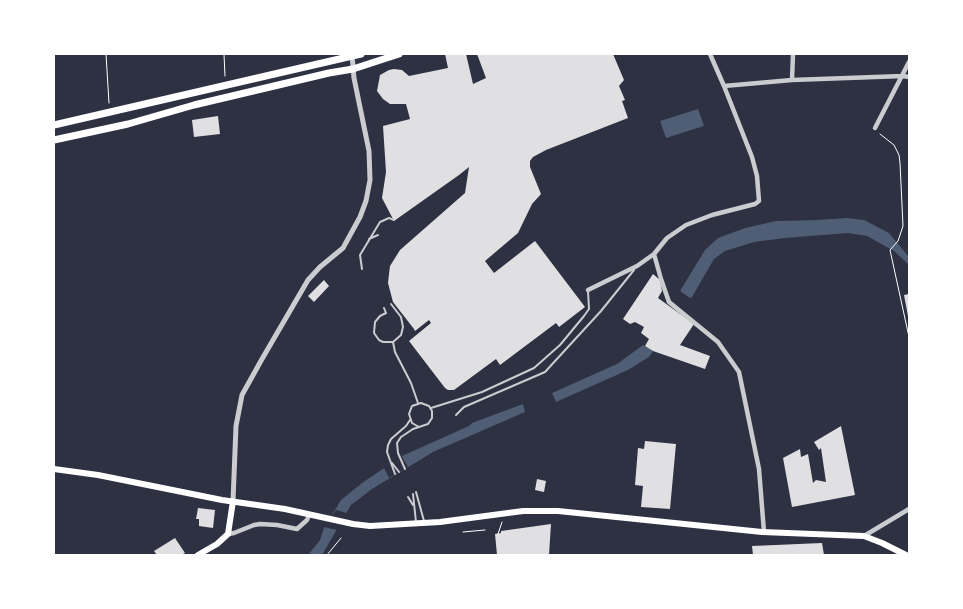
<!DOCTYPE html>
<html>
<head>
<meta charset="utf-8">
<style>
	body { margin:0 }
	#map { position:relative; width:963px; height:609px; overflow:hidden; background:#2d3142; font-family:"IBM Plex Sans",sans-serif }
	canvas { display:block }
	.frame { position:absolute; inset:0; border:55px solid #fff; pointer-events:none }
</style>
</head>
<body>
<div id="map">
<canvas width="963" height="609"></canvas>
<div class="frame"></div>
</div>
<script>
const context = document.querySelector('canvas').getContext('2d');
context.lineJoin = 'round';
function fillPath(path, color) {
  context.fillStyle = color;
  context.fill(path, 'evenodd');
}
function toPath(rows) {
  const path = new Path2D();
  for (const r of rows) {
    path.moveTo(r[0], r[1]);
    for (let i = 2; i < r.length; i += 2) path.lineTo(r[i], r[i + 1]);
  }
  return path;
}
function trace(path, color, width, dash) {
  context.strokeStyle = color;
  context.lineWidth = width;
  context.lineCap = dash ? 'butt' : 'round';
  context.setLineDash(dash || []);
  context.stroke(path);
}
const water = toPath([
	[698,109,704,126,666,138,660,121],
	[847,218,864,220,889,233,909,257,909,265,894,251,867,236,848,233,785,238,754,242,725,251,714,259,692,297,690,298,680,291,705,250,718,238,745,228,776,221,817,220],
	[643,345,653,351,649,357,628,370,556,402,552,393,617,364],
	[523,404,525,412,433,452,372,489,351,505,322,555,308,555,320,540,324,528,341,500,362,483,402,456,469,426,472,423]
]);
const pier = toPath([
	[401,455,408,467,389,478,383,466],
	[336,510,347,513,344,522,337,530,324,527]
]);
const building = toPath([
	[445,54,466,54,473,84,486,78,477,54,613,54,624,80,619,86,625,100,622,101,628,118,546,150,533,157,530,161,530,167,541,194,532,204,518,233,485,261,494,273,535,241,585,307,559,327,556,323,500,365,496,359,454,390,448,390,445,388,409,341,431,323,429,320,415,331,414,329,393,302,388,283,389,274,390,266,400,250,465,193,469,167,459,175,394,221,382,198,386,172,383,126,410,119,406,104,390,104,383,99,377,91,380,75,389,70,394,69,402,70,409,76,448,68],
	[218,116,220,134,194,137,192,120],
	[653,274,660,280,662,291,658,298,694,324,680,345,710,356,705,369,653,351,645,346,649,339,641,333,644,327,635,322,630,324,623,319],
	[324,280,329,286,314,302,308,296],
	[909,294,909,316,908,316,904,295],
	[841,426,855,495,792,507,783,458,800,449,801,457,808,454,813,483,816,480,826,482,821,448,819,450,814,442],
	[645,441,676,444,670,509,641,507,643,486,635,485,638,448,644,449],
	[537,479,546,481,544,492,535,490],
	[198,508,215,510,213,528,199,526,199,519,196,519],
	[551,524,549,555,497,555,495,534,501,533,501,531],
	[175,538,185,553,181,555,157,555,154,551],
	[822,543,824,555,753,555,752,546]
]);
const path = toPath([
	[106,54,109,103],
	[224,54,225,76],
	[880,134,894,145,899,155,900,163,903,226,898,241,890,250,909,337],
	[463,532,485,530],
	[498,534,502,522],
	[327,555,341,538]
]);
const service = toPath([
	[369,239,378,235],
	[362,269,360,255,380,222,389,218,394,220],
	[384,308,386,313,380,316,375,322,374,333,379,340,383,342,393,342,401,335,403,327,401,317,391,304],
	[393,342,395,352,411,383,418,403],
	[431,408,482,392,534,368,560,345,584,316,589,309,588,291],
	[456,415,464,407,545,372,601,311,634,270],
	[392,463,399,472],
	[405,469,398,453,397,443,401,437,413,429,428,424,432,418,432,411,429,406,421,403,412,406,409,414,412,423,419,427],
	[395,474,387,452,388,445,391,439,406,426,410,420],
	[416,492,424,521],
	[413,494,416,522],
	[408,497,413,505]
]);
const minor = toPath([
	[792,80,793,54],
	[724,86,792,80,903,76,909,77],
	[875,128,909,62],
	[654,254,661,279,669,302,718,342,739,372,759,469,764,532],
	[588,290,637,266,654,254,667,238,686,225,712,215,755,204,759,201,757,176,752,157,724,86,710,54],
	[228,534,234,533,254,525,260,524,277,525,297,529,307,520,309,515],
	[864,536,909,509]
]);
const tertiary = toPath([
	[233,501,236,426,242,395,262,359,308,280,320,267,343,248,360,217,366,201,370,180,369,151,354,78,352,55]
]);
const secondary = toPath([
	[54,469,98,475,222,500,285,509,353,524,370,526,440,522,523,511,558,511,762,532,864,536,882,543,906,555],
	[198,555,217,544,228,534,233,501]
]);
const primary = toPath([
	[54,125,361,54],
	[54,140,128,124,194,105,329,73,353,69,399,54]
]);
fillPath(water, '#4f5d75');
fillPath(pier, '#2d3142');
fillPath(building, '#e0e0e3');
trace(path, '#fff', 1);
trace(service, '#caccd0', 2);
trace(minor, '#caccd0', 4.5);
trace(tertiary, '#caccd0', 5);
trace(secondary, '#fff', 6);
trace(primary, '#fff', 7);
</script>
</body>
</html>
